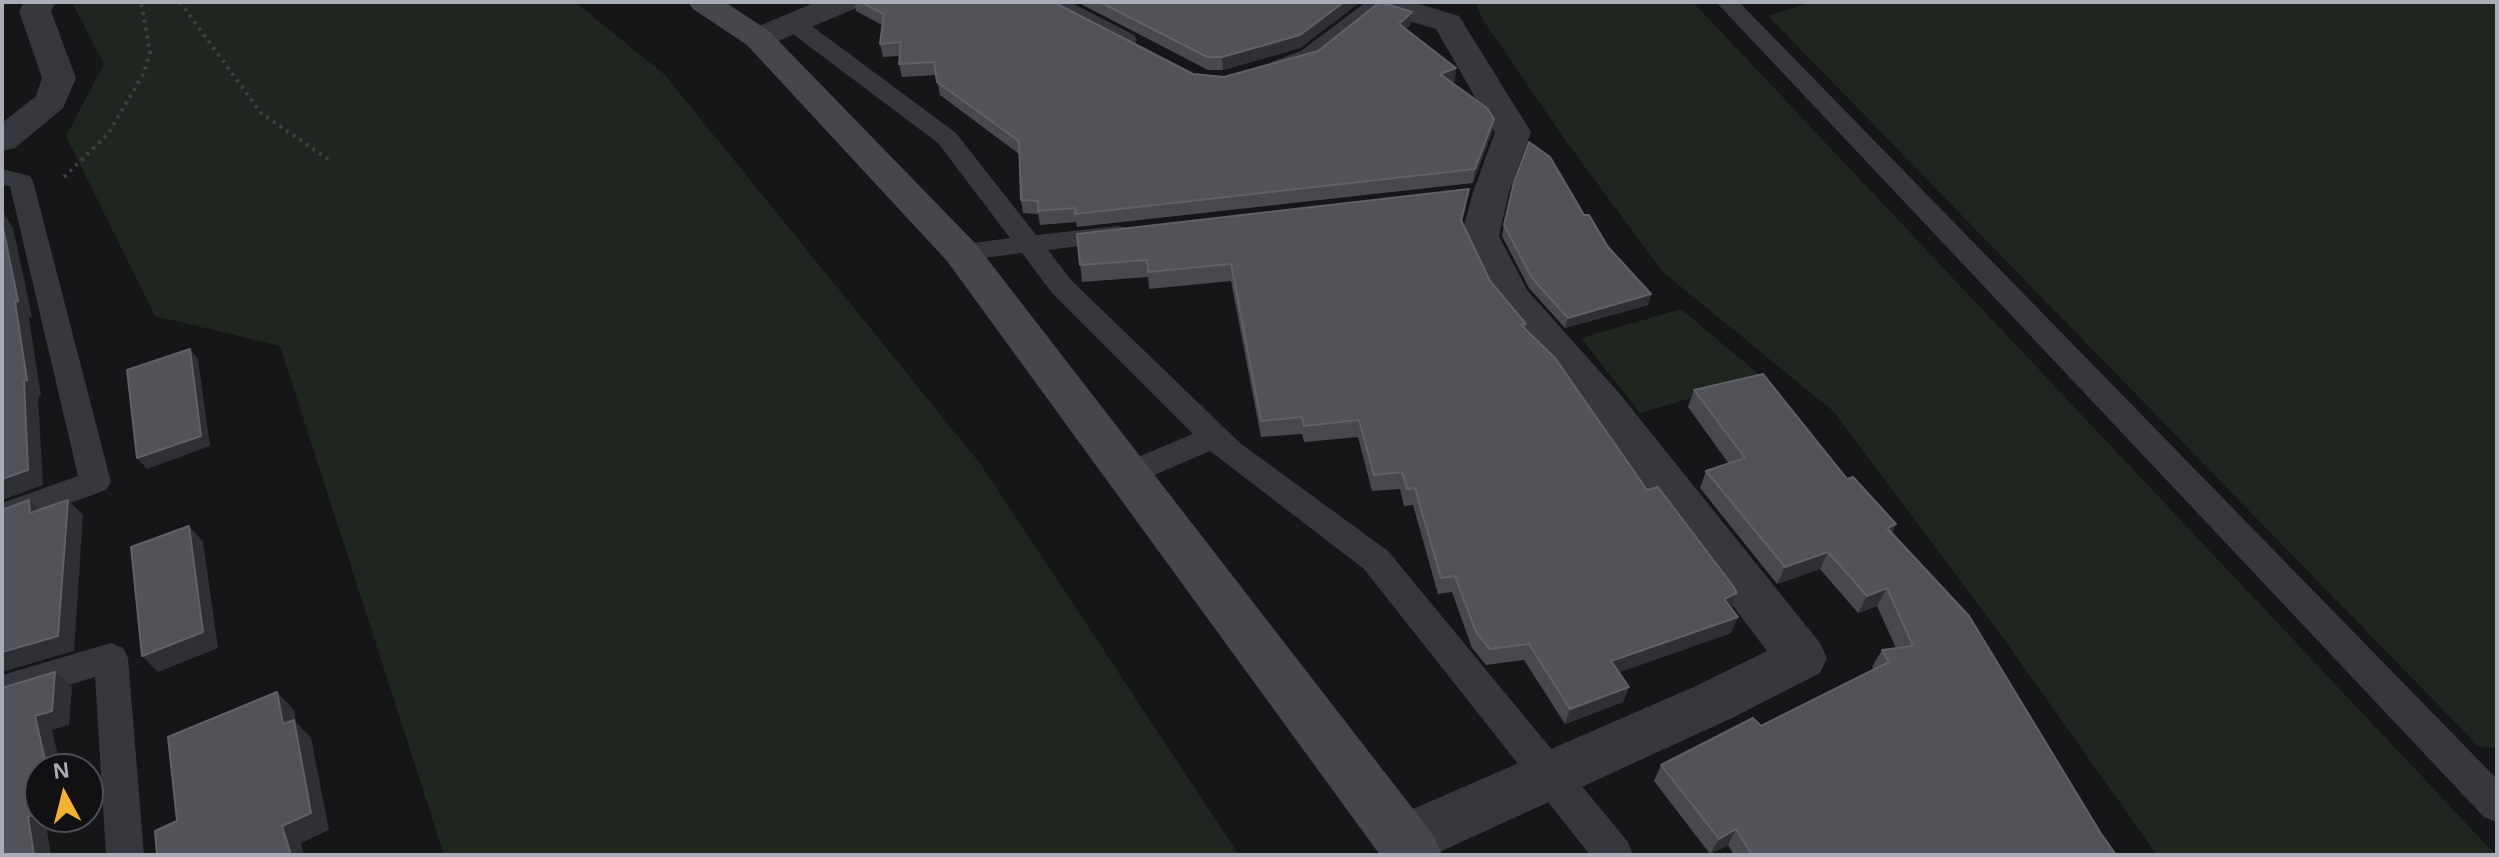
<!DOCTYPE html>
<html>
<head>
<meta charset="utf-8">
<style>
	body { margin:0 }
	#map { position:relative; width:2499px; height:857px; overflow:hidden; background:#161618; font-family:Helvetica,sans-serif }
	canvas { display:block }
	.frame { position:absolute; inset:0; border:4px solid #a8adb8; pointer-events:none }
	.north { position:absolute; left:24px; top:753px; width:80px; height:80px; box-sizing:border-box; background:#111113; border:2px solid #4d4f55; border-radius:50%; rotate:353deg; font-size:22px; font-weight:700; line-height:32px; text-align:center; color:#a8adb8 }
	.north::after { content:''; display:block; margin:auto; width:28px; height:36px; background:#f2b134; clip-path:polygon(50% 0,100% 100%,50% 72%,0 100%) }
</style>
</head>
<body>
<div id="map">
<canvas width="2499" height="857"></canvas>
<div class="frame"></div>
<div class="north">N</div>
</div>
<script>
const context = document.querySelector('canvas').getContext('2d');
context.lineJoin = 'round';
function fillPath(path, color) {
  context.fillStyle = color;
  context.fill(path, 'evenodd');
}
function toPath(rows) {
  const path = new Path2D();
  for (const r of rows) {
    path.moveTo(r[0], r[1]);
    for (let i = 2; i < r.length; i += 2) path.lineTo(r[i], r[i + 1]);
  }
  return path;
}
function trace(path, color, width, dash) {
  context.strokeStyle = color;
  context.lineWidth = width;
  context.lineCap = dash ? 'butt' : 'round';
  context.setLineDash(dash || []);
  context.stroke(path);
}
const green = toPath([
	[72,2,575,2,665,75,982,466,1239,855,444,855,280,346,155,316,66,136,104,64],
	[1475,2,1693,2,2496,855,2157,855,2001,635,1834,412,1663,272,1568,144,1483,20],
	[1812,2,2497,2,2497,748,2478,746,1768,16],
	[1681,309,1762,377,1640,413,1581,338]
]);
const path = toPath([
	[180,2,261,113,332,162],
	[64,177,108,134,144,73,150,52,141,2]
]);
const lane = toPath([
	[1043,2,1070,2,1134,35,1137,40,1134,45,1118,45,1043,2],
	[1366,2,1391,2,1317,61,1279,74,1271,72,1268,67,1271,62,1301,51,1366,2],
	[1716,2,1739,2,2497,779,2497,822,2484,817,1716,2],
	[793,16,801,18,956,133,1036,235,1118,226,1127,228,1131,234,1127,240,1048,250,1072,281,1240,443,1388,551,1628,842,1633,855,1590,855,1364,569,1210,451,1138,482,1127,486,1116,482,1112,474,1116,466,1193,434,1052,293,1022,253,961,261,952,258,948,252,952,246,1010,238,938,143,785,28,782,23,793,16],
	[2,169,30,176,33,181,111,482,106,490,2,528,2,503,78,476,10,186,2,185,2,169],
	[111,643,123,648,128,658,144,855,106,855,95,677,2,705,2,675,111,643]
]);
const street = toPath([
	[24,2,56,2,51,11,76,78,63,108,15,148,2,151,2,123,36,96,42,78,19,11,24,2],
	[816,2,859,2,854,9,769,45,758,48,747,45,742,38,747,31,816,2],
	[1364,2,1413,2,1459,16,1531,132,1509,192,1499,236,1527,290,1619,393,1820,643,1827,658,1820,673,1732,718,1433,855,1381,855,1375,841,1383,822,1696,686,1767,651,1589,415,1490,297,1461,236,1473,192,1495,132,1436,29,1369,9,1364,2]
]);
const secondary = toPath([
	[688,2,725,2,769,31,975,243,1434,836,1442,855,1380,855,947,261,747,45,693,9,688,2]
]);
const wall = toPath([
	[854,2,1053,2,1193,74,1224,77,1318,51,1412,12,1410,25,1406,29,1455,81,1452,82,1494,119,1492,132,1473,183,1077,227,1076,222,1040,225,1038,214,1023,213,1021,200,1019,154,940,95,936,75,902,77,899,64,900,56,883,57,880,44,882,25,856,11],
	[1077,2,1360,2,1300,48,1223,70,1208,70],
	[1466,206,1462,223,1490,281,1526,324,1525,329,1647,490,1737,593,1731,608,1731,633,1619,672,1629,687,1623,702,1565,724,1524,660,1486,665,1472,648,1452,592,1438,594,1413,505,1404,506,1400,489,1372,491,1358,437,1304,442,1302,434,1261,437,1231,281,1149,289,1148,277,1082,282,1077,234],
	[1584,215,1648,305,1565,328,1529,288,1502,236,1504,225],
	[1694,390,1847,479,1896,524,1892,533,2116,855,1734,855,1728,845,1710,854,1654,781,1661,765,1761,726,1874,670,1872,667,1882,650,1896,648,1877,606,1858,613,1820,569,1777,584,1700,488,1706,471,1729,464,1688,407]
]);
const shadedWall = toPath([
	[1344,2,1360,2,1300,48,1223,70,1222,57],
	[1412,12,1410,25,1398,37,1399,24],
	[1456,68,1455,81,1439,87,1440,74],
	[1494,119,1492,132,1473,183,1475,169],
	[1469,189,1466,206,1458,237,1461,220],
	[2,210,13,228,32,317,29,318,41,396,38,397,43,485,2,500],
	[1651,294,1648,305,1565,328,1568,318],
	[190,349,198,359,210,446,147,469,137,458],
	[29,500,45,515,30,513],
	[68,500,83,515,74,651,2,672,2,652],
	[1896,524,1887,542,1887,528],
	[189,526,203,542,218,648,158,672,142,656],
	[1828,552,1820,569,1777,584,1785,567],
	[1887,588,1877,606,1858,613,1867,596],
	[1737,593,1730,610,1724,599],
	[1738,617,1731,633,1606,677,1611,661],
	[55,672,72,687,69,725,52,730,61,769,47,769,35,716],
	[1629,687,1623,702,1565,724,1570,709],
	[277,692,294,710,296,722,311,738,329,830,301,843,304,855,291,855,282,826,283,724],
	[40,811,40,817,73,817,47,831,51,855,34,855,28,817],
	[1736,829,1728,845,1710,854,1719,839]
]);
const building = toPath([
	[861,2,1053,2,1193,74,1224,77,1318,51,1380,2,1412,12,1399,24,1456,68,1440,74,1487,108,1494,119,1475,169,1075,214,1075,208,1038,211,1038,201,1021,200,1019,141,937,82,934,62,899,64,901,42,880,44,884,14,861,2],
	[1100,2,1344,2,1300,35,1222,57,1207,57,1100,2],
	[1529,142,1550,157,1584,215,1589,215,1608,247,1651,294,1568,318,1532,278,1504,225,1514,182,1529,142],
	[1469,189,1461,220,1490,281,1526,324,1521,325,1555,358,1647,490,1658,487,1733,586,1737,593,1724,599,1738,617,1611,661,1629,687,1570,709,1529,644,1490,649,1476,632,1455,576,1441,578,1415,488,1407,489,1402,472,1374,475,1359,420,1304,426,1302,417,1261,421,1231,264,1148,272,1147,260,1080,265,1077,234,1469,189],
	[2,223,18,301,15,302,27,380,24,381,28,470,2,479,2,223],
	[190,349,201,436,137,458,127,370,190,349],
	[1763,374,1847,479,1853,477,1896,524,1887,528,1969,616,2100,832,2116,855,1752,855,1736,829,1719,839,1661,765,1753,718,1761,726,1889,662,1882,650,1913,646,1887,588,1867,596,1828,552,1785,567,1706,471,1745,458,1694,390,1763,374],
	[29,500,30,513,68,500,58,636,2,652,2,510,29,500],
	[189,526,203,632,142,656,131,547,189,526],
	[55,672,52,711,35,716,47,769,40,769,40,811,28,817,34,855,2,855,2,688,55,672],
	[277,692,283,724,294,720,311,813,282,826,291,855,157,855,155,831,177,821,168,737,277,692]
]);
fillPath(green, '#1e261f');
trace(path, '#3d3f44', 4, [3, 5]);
fillPath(lane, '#37383d');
fillPath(street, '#37383d');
fillPath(secondary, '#45474d');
fillPath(wall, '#47494d');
fillPath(shadedWall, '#2f3033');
fillPath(building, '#525359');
trace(building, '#5f6168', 2);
</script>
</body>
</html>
